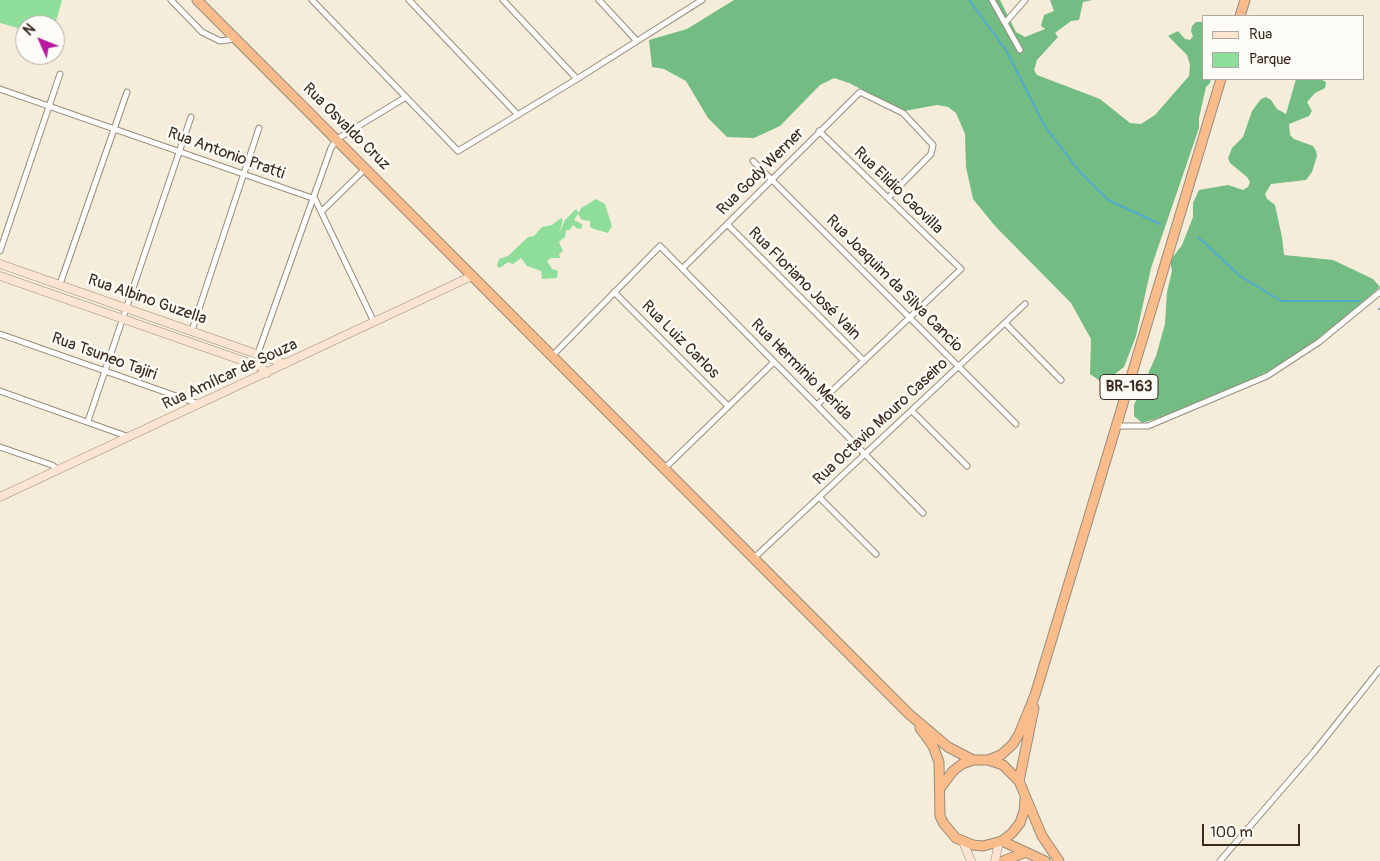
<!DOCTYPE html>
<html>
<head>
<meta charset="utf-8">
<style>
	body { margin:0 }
	#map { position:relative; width:1380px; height:861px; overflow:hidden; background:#f5edda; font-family:Pangolin,sans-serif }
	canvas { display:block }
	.legend { position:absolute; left:1202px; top:15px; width:162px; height:65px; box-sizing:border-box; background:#fdfcf7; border:1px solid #afa8a0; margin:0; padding:6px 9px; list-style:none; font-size:15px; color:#3b2a1e }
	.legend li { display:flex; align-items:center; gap:10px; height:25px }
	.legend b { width:25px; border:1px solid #afa8a0 }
	.north { position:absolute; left:15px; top:15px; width:50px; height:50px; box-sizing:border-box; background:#fdfcf7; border:1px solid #afa8a0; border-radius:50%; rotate:314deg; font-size:14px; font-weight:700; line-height:20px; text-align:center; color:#3b2a1e }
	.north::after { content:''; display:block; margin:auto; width:18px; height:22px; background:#b5179e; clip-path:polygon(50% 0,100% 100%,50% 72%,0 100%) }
	.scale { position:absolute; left:1202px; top:824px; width:98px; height:22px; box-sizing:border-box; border:2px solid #3b2a1e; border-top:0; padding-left:6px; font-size:15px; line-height:18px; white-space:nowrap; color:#3b2a1e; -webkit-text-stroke:4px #fdfcf7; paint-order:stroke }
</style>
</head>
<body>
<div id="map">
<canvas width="1380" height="861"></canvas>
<ul class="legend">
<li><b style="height:6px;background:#fde4d0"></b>Rua</li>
<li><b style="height:14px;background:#8fdd9b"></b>Parque</li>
</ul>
<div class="north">N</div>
<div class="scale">100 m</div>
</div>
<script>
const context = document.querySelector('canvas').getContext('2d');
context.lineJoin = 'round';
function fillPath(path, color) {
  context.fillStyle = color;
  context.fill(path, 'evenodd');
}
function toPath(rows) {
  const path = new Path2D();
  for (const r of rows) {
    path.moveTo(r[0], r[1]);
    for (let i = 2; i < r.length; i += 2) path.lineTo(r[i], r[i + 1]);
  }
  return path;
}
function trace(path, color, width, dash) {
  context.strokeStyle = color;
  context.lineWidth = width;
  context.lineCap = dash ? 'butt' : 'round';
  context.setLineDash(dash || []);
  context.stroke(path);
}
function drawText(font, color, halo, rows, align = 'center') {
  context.font = font + ' Pangolin,sans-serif';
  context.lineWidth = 5;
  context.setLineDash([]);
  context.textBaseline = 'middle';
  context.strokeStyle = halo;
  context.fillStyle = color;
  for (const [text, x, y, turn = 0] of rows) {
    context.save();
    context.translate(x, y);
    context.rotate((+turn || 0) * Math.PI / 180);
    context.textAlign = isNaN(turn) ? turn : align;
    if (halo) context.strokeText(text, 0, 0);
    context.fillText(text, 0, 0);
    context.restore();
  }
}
const green = toPath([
	[0,0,62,0,55,25,25,25,25,30,0,23],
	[596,199,605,204,612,226,608,233,594,229,590,227,590,221,582,220,578,214,574,220,582,224,582,228,578,229,573,225,570,230,566,230,565,237,559,242,563,251,559,254,560,258,551,258,547,261,552,269,558,271,557,278,542,279,541,271,527,266,521,258,513,264,508,262,500,268,497,266,499,259,508,256,528,237,534,236,542,227,552,225,561,218,563,220,559,234,565,220,576,209,579,213,581,208]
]);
const forest = toPath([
	[734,0,1000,0,1016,32,1025,37,1045,29,1041,26,1044,15,1054,11,1050,0,1092,0,1083,2,1079,20,1071,21,1055,33,1058,37,1037,60,1034,70,1037,75,1100,99,1130,123,1141,124,1155,115,1189,76,1190,65,1187,55,1168,36,1178,31,1185,39,1190,40,1193,36,1191,31,1192,26,1196,22,1204,22,1204,79,1211,79,1210,83,1206,87,1199,118,1199,128,1151,268,1136,336,1124,367,1103,383,1090,374,1091,339,1071,303,995,226,973,199,966,167,965,134,956,113,948,107,937,105,904,111,849,83,834,78,820,85,780,126,754,138,727,137,708,118,686,81,664,69,652,67,649,40,687,29],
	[1296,79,1320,79,1326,82,1325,88,1315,93,1307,102,1312,111,1309,116,1289,124,1290,135,1294,139,1313,146,1316,151,1317,156,1312,172,1306,180,1271,184,1265,194,1267,199,1275,205,1282,237,1284,255,1333,260,1373,279,1380,287,1320,339,1274,369,1184,410,1142,423,1134,416,1134,405,1156,356,1165,324,1167,292,1172,271,1170,261,1182,245,1193,217,1193,203,1199,190,1228,185,1243,190,1248,187,1250,182,1247,177,1230,163,1228,158,1232,148,1243,137,1252,111,1261,99,1266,97,1271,100,1277,109,1286,114]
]);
const stream = toPath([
	[969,0,1006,50,1044,125,1079,171,1108,200,1160,224],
	[1198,237,1240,276,1281,301,1360,301],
	[1379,309,1380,309]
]);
const street = toPath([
	[171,0,202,32,220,41,235,39],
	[312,0,458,151,577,79,702,0],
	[409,0,518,115],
	[503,0,577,79],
	[599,0,636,40],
	[992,0,1020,50],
	[1005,23,1025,0],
	[0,89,315,199,374,322],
	[753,161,1016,424],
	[322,211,366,168],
	[727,224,864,361],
	[0,251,60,74],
	[683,268,860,92,903,113,933,145,931,154,888,198],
	[60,284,127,92],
	[614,292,728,406],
	[1005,323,1061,380],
	[192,330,259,128],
	[0,334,199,404],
	[258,353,331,148,337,139,406,97],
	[552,356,660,246,923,513],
	[0,391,129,437],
	[817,405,961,269,819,131],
	[912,411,967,466],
	[88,421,191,117],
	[1117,426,1148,426,1267,376,1319,342,1380,292],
	[0,447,52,465,58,470],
	[665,468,774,362],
	[819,497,876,554],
	[753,559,1025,304],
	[1220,861,1314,752,1380,669]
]);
const secondary = toPath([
	[0,264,285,364],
	[0,276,261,367,267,373],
	[0,497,472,276],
	[963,842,971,861],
	[995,861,999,842]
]);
const highway = toPath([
	[197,0,909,714,948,747,973,760],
	[1240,16,1245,0],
	[920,728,933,746,939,762,940,816,944,824,956,838,973,845,983,846,1002,841,1012,833,1020,823,1024,811,1025,799],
	[988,760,1001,755,1013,744,1019,734,1035,695,1221,79],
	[1019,781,1034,708],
	[941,787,953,771,962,764,973,760,988,760,1003,765,1019,781,1042,836,1059,861],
	[1002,841,1045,861],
	[1003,861,1026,852]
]);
const shields = [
	[1129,387,58]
];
const shieldNames = [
	["BR-163",1129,387]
];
const streetNames = [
	["Rua Osvaldo Cruz",346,127,45],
	["Rua Antonio Pratti",226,154,20],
	["Rua Gody Werner",761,172,-45],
	["Rua Elidio Caovilla",898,191,44],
	["Rua Floriano José Vain",804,284,45],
	["Rua Joaquim da Silva Cancio",894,284,45],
	["Rua Albino Guzella",147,300,19],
	["Rua Luiz Carlos",680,340,45],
	["Rua Tsuneo Tajiri",104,357,20],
	["Rua Herminio Merida",801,370,45],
	["Rua Amílcar de Souza",230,375,-25],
	["Rua Octavio Mouro Caseiro",881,422,-43]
];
fillPath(green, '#8fdd9b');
fillPath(forest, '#73bc83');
trace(stream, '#52abcf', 2);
trace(street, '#988c7c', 7);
trace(secondary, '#988c7c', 9);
trace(highway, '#988c7c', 11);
trace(street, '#fff', 5);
trace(secondary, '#fde4d0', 8);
trace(highway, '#f9bc8a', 9);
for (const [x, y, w] of shields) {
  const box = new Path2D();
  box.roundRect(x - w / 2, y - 12.5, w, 25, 4);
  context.fillStyle = '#fdfcf7';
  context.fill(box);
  trace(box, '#3b2a1e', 1);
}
drawText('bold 15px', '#3b2a1e', null, shieldNames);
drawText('16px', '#3b2a1e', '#fdfcf7', streetNames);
</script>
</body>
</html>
